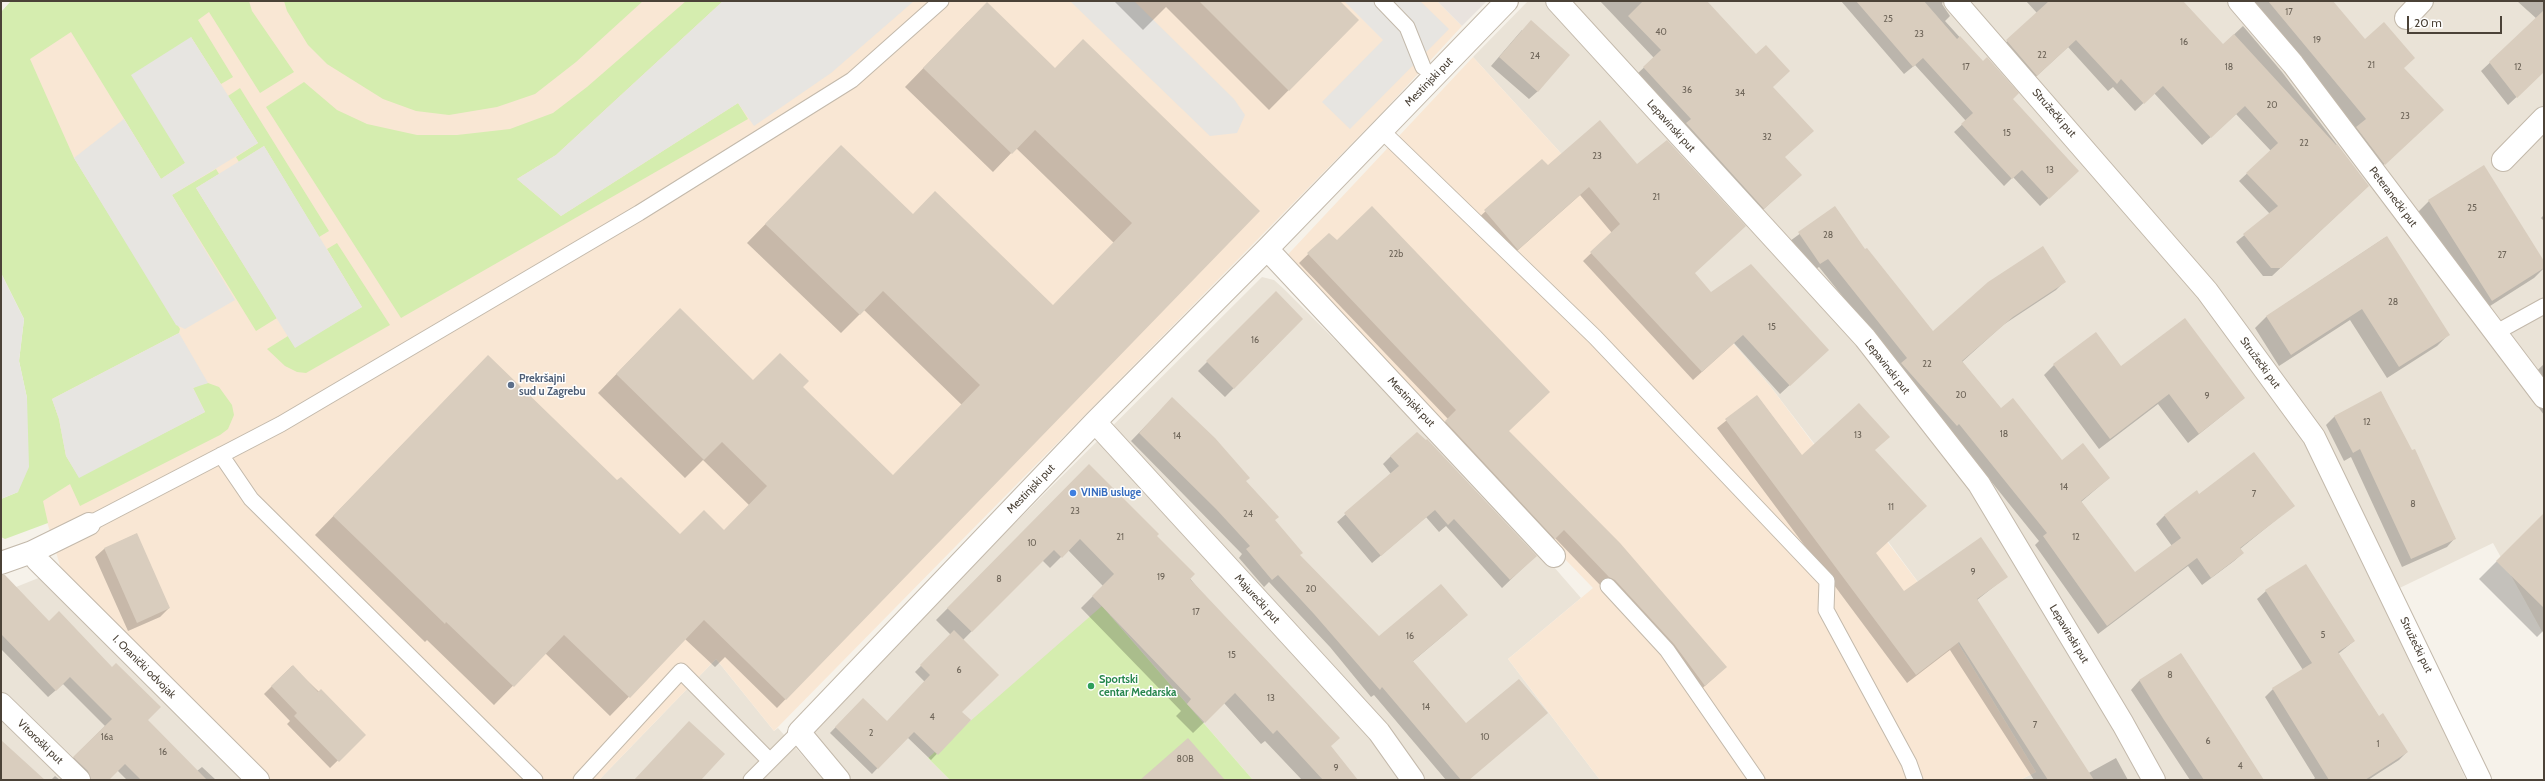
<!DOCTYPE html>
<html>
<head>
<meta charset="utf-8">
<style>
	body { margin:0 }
	#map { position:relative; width:2545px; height:781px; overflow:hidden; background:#f6f2ea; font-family:Cabin,sans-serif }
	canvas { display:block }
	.frame { position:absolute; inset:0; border:2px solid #4b4237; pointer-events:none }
	.scale { position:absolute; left:2407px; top:16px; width:95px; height:18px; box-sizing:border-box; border:2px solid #4b4237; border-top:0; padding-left:5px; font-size:12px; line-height:14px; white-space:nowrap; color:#4b4237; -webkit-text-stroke:3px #fff; paint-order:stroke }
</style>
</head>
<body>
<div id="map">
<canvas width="2545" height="781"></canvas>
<div class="frame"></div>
<div class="scale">20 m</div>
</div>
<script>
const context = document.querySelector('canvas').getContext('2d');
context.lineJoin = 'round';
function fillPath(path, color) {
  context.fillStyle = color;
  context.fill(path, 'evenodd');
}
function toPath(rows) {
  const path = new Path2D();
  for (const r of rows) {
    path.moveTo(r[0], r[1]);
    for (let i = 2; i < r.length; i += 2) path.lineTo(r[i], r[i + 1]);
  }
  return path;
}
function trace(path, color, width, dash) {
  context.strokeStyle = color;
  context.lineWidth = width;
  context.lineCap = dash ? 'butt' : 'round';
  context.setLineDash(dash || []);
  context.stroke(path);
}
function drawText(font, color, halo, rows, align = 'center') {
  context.font = font + ' Cabin,sans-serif';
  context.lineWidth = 3;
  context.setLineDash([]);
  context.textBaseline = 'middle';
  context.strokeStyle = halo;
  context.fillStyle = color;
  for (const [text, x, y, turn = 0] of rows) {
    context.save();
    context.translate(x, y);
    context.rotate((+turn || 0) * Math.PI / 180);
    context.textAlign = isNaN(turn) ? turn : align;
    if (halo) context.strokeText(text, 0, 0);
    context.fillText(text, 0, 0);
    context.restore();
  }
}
const residential = toPath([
	[1528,1,2544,1,2544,635,2493,543,2383,596,2466,780,2020,780,2036,772,1935,605,1856,498,1770,386,1706,312,1473,57],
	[1262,277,1274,280,1284,289,1499,504,1581,598,1508,659,1600,780,1253,780,1110,615,928,758,950,780,852,780,813,733,995,543],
	[61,569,267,780,1,780,1,593],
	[716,659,774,731,778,728,824,780,599,780]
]);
const commercial = toPath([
	[48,1,1437,1,1462,26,1381,114,774,731,716,659,599,780,267,780,61,569,40,498,70,164,7,40],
	[1473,57,1706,312,1770,386,1935,605,2036,772,2020,780,1600,780,1508,659,1593,588,1279,264]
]);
const industrial = toPath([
	[1437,1,1487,1,1462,26]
]);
const green = toPath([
	[11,1,249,1,252,11,294,72,260,93,209,12,198,20,233,77,221,84,191,37,185,163,161,179,71,32,30,59,74,158,180,329,179,333,52,399,59,419,66,456,79,477,205,412,193,388,199,385,208,383,219,387,232,405,234,415,228,429,220,435,80,506,70,484,43,501,48,523,5,539,1,537,1,499,18,492,27,398,19,361,24,319,1,273,1,12],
	[284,1,643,1,576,62,535,94,497,107,449,115,416,111,383,99,327,64,308,45,287,11],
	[686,1,723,1,556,155,517,179,561,216,738,103,748,119,401,318,266,107,304,82,337,110,367,124,417,135,457,135,510,129,553,113,587,87],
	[240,88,329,231,319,237,264,146,239,162,236,157,258,143,228,96],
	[216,169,219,174,196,188,277,318,256,331,172,195],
	[337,243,390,325,306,373,297,372,285,366,267,349,288,336,295,347,362,307,327,249],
	[1102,606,1253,780,950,780,928,758]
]);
const parking = toPath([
	[723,1,914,1,831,73,754,126,738,103,561,216,517,179,556,155],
	[1070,1,1134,1,1234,99,1245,115,1237,133,1210,136],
	[1344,1,1420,1,1449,29,1350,129,1322,102,1383,40],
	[191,37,258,143,172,195,235,300,185,329,176,325,74,158,124,119,161,179,185,163,131,75],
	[264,146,362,307,295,348,196,188],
	[1,273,24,319,19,361,27,398,29,467,18,492,1,499],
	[179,333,208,383,193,388,205,412,79,478,66,456,59,419,52,399]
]);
const shadow = toPath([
	[1114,1,1339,1,1358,20,1269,110,1166,7,1143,30],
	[1600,1,1709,1,1707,3,1772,87,1784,158,1792,183,1755,217,1636,75,1654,58],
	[1841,1,1943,1,1942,4,1950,16,1945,21,1983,63,2069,179,2040,206,2013,177,2004,186,1954,132,1966,121,1915,65,1904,74],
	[2026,1,2182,1,2223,45,2243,26,2282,72,2368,186,2272,276,2263,276,2236,242,2270,214,2239,181,2271,151,2236,114,2202,145,2154,93,2135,111,2113,87,2108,91,2068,47,2029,83,1999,49,2037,13],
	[2249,1,2332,1,2365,41,2403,68,2434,118,2376,172],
	[2517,1,2544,1,2544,71,2508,105,2481,71,2537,19],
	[968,22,1054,70,1258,211,777,708,725,657,715,667,685,639,610,716,545,653,494,705,427,640,425,642,315,535,470,375,617,482,680,536,724,531,750,506,703,460,685,478,598,393,661,328,753,381,893,476,962,405,864,310,841,333,747,243,823,165,912,215,1053,306,1114,243,1016,148,993,172,905,87],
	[1522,30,1538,91,1529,99,1491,66],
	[1600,122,1694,273,1710,294,1819,358,1780,394,1734,343,1693,380,1583,261,1612,233,1580,195,1509,258,1476,220,1542,160,1548,166],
	[2429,201,2544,263,2544,268,2534,278,2479,313,2417,213],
	[1835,208,1865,251,1933,332,2064,282,2056,290,2003,325,1962,362,2001,409,2062,461,2109,478,2081,502,2135,574,2172,546,2156,524,2164,516,2199,495,2293,506,2240,549,2243,553,2234,561,2202,585,2188,566,2098,634,2035,545,2039,541,1819,267,1811,272,1790,241],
	[2544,215,2544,221,2541,218],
	[1329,234,1508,431,1717,675,1696,694,1606,588,1601,586,1555,538,1546,547,1437,430,1448,419,1299,263],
	[2386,237,2448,335,2437,346,2387,378,2350,320,2279,366,2255,328,2266,317],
	[1276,293,1302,319,1225,397,1198,371],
	[2544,364,2544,415,2522,385],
	[2054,365,2121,367,2244,398,2188,443,2158,404,2099,449,2044,375],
	[2381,392,2455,538,2447,547,2402,567,2351,457,2344,461,2326,425,2334,417],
	[1757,396,1802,456,1874,451,1875,554,1903,592,2006,577,1977,600,2059,780,2034,780,1950,650,1907,683,1717,428],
	[1164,407,1245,481,1299,555,1379,638,1458,623,1412,662,1469,780,1446,780,1374,695,1371,697,1330,647,1269,582,1264,587,1239,558,1242,554,1131,441],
	[1391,456,1527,564,1502,588,1446,526,1439,532,1426,517,1372,563,1337,522,1391,474,1383,464],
	[1089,466,1155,536,1356,780,1302,780,1265,741,1261,744,1224,703,1193,733,1176,716,1181,711,1081,608,1103,586,1068,550,1050,568,1042,560,963,640,961,712,969,720,931,760,907,737,872,774,830,733,863,699,887,722,925,682,915,672,951,635,936,620],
	[2544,514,2544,630,2537,637,2479,579],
	[136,534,169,608,160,617,128,631,95,557,104,549],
	[1,587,49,622,197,771,202,767,216,780,127,780,117,770,107,780,82,780,67,764,105,726,63,684,48,697,1,649],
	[2266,591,2354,641,2338,654,2379,717,2407,752,2399,760,2368,780,2313,780,2315,778,2265,697,2273,689,2303,670,2257,599],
	[2181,654,2262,780,2190,780,2131,690,2139,681],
	[292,666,364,735,330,768,287,724,290,721,264,694],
	[2116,758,2128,780,2076,780],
	[55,776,60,780,51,780]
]);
const building = toPath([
	[1199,1,1340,1,1359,20,1289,91],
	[1643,1,1707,1,1756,54,1766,45,1790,71,1773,87,1814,131,1785,157,1802,175,1764,209,1686,123,1691,119,1643,67,1661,50,1628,16],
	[1856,1,1924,1,1957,39,1960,36,1983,61,1987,57,2019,93,2013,99,2079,171,2049,199,2022,170,2012,179,1961,124,1973,113,1923,58,1913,67],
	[2049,1,2183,1,2223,44,2234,34,2336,145,2337,144,2369,186,2281,268,2271,268,2243,234,2278,206,2246,173,2278,143,2245,106,2211,138,2163,86,2144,104,2121,79,2117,84,2076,40,2037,76,2006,40],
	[2268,1,2333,1,2365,39,2384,22,2415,58,2404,68,2444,110,2385,165,2356,127,2366,119],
	[987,2,1055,68,1083,39,1260,211,786,700,704,620,630,698,564,635,514,687,446,622,445,624,333,516,488,355,617,480,621,477,680,534,704,510,724,530,767,486,722,442,704,460,616,374,680,308,753,380,780,353,809,381,803,387,893,475,980,385,883,291,860,315,765,224,841,145,913,214,935,191,1053,305,1132,223,1035,130,1012,154,923,68],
	[2544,10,2544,72,2517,98,2489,62],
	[1531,20,1570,55,1538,92,1499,57],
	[1600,120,1637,164,1667,140,1746,226,1695,273,1711,292,1751,264,1829,350,1790,386,1743,335,1702,372,1590,252,1620,224,1589,187,1518,250,1484,210,1542,159,1548,165],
	[2484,165,2544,261,2544,268,2492,301,2428,200],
	[1372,206,1550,392,1509,431,1620,543,1727,667,1705,686,1674,644,1615,580,1609,577,1564,530,1555,539,1445,421,1456,410,1307,253,1329,233,1337,240],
	[1835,206,1865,249,1867,248,1933,331,1988,282,2043,246,2066,282,2013,317,1962,361,2001,408,2013,398,2062,460,2083,443,2110,478,2081,501,2135,572,2181,538,2164,515,2197,490,2199,494,2254,452,2295,506,2240,548,2244,553,2211,578,2197,558,2107,626,2043,536,2047,533,1959,424,1957,426,1901,363,1907,358,1828,259,1820,264,1798,232],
	[2387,236,2450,335,2399,367,2362,309,2291,355,2266,316],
	[1276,291,1303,319,1234,389,1206,361],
	[2185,318,2245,398,2199,434,2169,394,2110,439,2053,364,2096,332,2121,366],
	[2381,391,2412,450,2415,449,2456,539,2411,559,2360,449,2353,453,2334,416],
	[1757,395,1802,455,1859,403,1890,437,1875,450,1927,506,1876,553,1904,591,1981,537,2008,577,1977,599,2094,780,2048,780,1959,642,1916,675,1725,419],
	[1172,397,1215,438,1250,478,1246,481,1279,517,1275,520,1303,553,1300,555,1379,636,1441,584,1468,615,1413,661,1466,723,1519,679,1548,713,1469,780,1461,780,1382,687,1380,690,1314,614,1278,575,1272,580,1246,549,1250,546,1216,509,1139,433],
	[1417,432,1426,440,1427,439,1537,556,1510,580,1454,519,1448,525,1435,510,1381,556,1344,513,1399,466,1390,456],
	[1089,464,1159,534,1157,536,1195,574,1190,579,1340,738,1331,746,1358,780,1323,780,1277,730,1273,734,1235,693,1205,723,1187,704,1191,699,1092,596,1114,574,1080,539,1062,558,1054,550,972,632,947,608],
	[2544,513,2544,608,2496,561],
	[137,533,170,608,137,623,104,548],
	[2306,564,2355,641,2338,652,2379,716,2383,713,2408,752,2365,780,2329,780,2272,688,2312,663,2265,590],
	[1,575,5,575,49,621,59,611,112,667,116,663,161,707,148,720,207,780,141,780,125,764,109,780,91,780,88,771,73,757,112,719,70,677,56,691,1,634],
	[954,630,999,675,962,712,971,720,938,755,914,732,878,769,835,727,863,698,887,721,930,675,920,665],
	[2181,653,2222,715,2264,780,2204,780,2164,720,2139,680],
	[293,665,318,692,321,689,366,735,339,762,294,716,297,713,271,686],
	[689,721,725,754,701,780,634,780],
	[1188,738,1225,780,1140,780],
	[1,740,45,780,1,780]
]);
const lane = toPath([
	[1382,1,1407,27,1423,67],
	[1381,130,1595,337,1827,581,1826,610,1909,763,1915,780],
	[2495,333,2544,306],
	[221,455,251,499,535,780],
	[89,524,281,424,639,213,852,80,941,1],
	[1608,586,1667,650,1757,780],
	[581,780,681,671,770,761],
	[751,780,799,732]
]);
const street = toPath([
	[1557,1,1865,338,1979,484,2123,724,2154,780],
	[1955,1,2207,291,2314,437,2480,780],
	[2239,1,2293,64,2544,397],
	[2406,18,2422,1],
	[2503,160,2544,118],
	[1267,249,1554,556],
	[1095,422,1379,732,1413,780],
	[32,552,37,560,258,780],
	[1,563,32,552,89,524],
	[1,704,79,780],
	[839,780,799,732,1095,422,1267,249,1507,1]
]);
const markers = [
	[511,385,4,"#5c6f8a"],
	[1073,493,4,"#3f7fe0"],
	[1091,686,4,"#2e9e5b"]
];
const numberNames = [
	["17",2289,12],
	["25",1888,19],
	["40",1661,32],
	["23",1919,34],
	["19",2317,40],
	["16",2184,42],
	["22",2042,55],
	["24",1535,56],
	["21",2371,65],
	["17",1966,67],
	["18",2229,67],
	["12",2518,67],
	["36",1687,90],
	["34",1740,93],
	["20",2272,105],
	["23",2405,116],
	["15",2007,133],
	["32",1767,137],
	["22",2304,143],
	["23",1597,156],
	["13",2050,170],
	["21",1656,197],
	["25",2472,208],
	["28",1828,235],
	["22b",1396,254],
	["27",2502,255],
	["28",2393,302],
	["15",1772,327],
	["16",1255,340],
	["22",1927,364],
	["20",1961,395],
	["9",2207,396],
	["12",2367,422],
	["18",2004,434],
	["13",1858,435],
	["14",1177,436],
	["14",2064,487],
	["7",2254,494],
	["8",2413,504],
	["11",1891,507],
	["23",1075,511],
	["24",1248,514],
	["21",1120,537],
	["12",2076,537],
	["10",1032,543],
	["9",1973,572],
	["19",1161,577],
	["8",999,579],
	["20",1311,589],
	["17",1196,612],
	["5",2323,635],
	["16",1410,636],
	["15",1232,655],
	["6",959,670],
	["8",2170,675],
	["13",1271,698],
	["14",1426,707],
	["4",932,717],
	["7",2035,725],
	["2",871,733],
	["16a",107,737],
	["10",1485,737],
	["6",2208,741],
	["1",2378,744],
	["16",163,752],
	["80B",1185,759],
	["4",2240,766],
	["9",1336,768]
];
const streetNames = [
	["Mestinjski put",1429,82,-46],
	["Stružečki put",2054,113,49],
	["Lepavinski put",1671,126,48],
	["Peteranečki put",2393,197,53],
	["Stružečki put",2260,363,54],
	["Lepavinski put",1887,367,52],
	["Mestinjski put",1411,402,47],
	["Mestinjski put",1031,489,-46],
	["Majurečki put",1257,599,48],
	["Lepavinski put",2069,634,59],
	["Stružečki put",2416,645,64],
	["I. Oranički odvojak",144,667,45],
	["Vitoroški put",40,742,44]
];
const serviceNames = [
	["Prekršajni",519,379],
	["sud u Zagrebu",519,392]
];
const shopNames = [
	["VINiB usluge",1081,493]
];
const leisureNames = [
	["Sportski",1099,680],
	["centar Medarska",1099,693]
];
fillPath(residential, '#eae3d7');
fillPath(commercial, '#f9e7d4');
fillPath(industrial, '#e9e3de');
fillPath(green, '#d5edaf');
fillPath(parking, '#e7e5e1');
fillPath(shadow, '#0003');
fillPath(building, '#d9cdbe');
trace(lane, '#c3b9ab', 17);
trace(street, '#c3b9ab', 24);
trace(lane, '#fff', 15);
trace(street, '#fff', 22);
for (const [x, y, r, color] of markers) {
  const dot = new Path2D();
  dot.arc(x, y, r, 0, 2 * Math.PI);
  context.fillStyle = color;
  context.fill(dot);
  trace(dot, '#fff', 1.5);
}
drawText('9px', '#6e6559', null, numberNames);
drawText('11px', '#4b4237', '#fff', streetNames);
drawText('bold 11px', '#4e5e75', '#fff', serviceNames, 'left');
drawText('bold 11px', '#366cbe', '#fff', shopNames, 'left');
drawText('bold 11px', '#27864d', '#fff', leisureNames, 'left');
</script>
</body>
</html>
